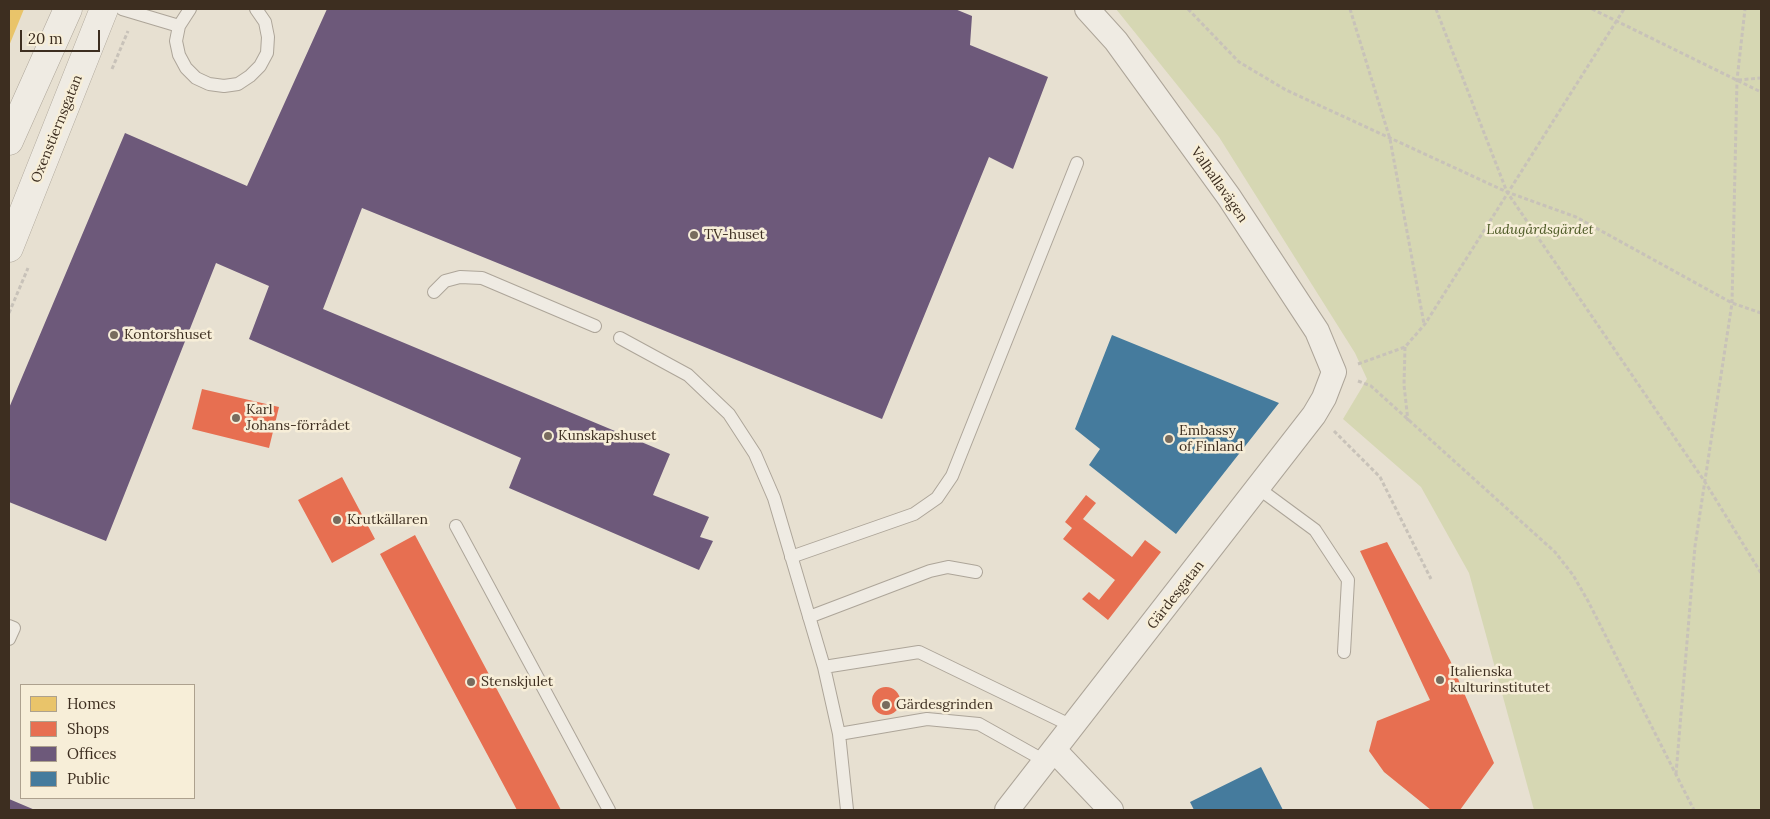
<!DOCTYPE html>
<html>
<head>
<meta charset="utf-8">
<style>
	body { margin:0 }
	#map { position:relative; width:1770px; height:819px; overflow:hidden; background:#e7e0d1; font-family:Lora,serif }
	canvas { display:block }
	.frame { position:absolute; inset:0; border:10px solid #3d2e20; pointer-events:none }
	.legend { position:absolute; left:20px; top:684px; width:175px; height:115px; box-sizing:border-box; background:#f7eed8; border:1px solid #ada18e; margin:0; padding:6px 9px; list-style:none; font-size:15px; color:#3d2e20 }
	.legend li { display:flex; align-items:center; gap:10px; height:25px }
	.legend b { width:25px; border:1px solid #ada18e }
	.scale { position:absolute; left:20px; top:30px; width:80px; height:22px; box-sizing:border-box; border:2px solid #3d2e20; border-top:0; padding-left:6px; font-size:15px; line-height:18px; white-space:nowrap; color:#3d2e20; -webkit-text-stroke:4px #f7eed8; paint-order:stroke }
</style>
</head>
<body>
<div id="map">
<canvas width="1770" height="819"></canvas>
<div class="frame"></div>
<ul class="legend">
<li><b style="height:14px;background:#e9c46a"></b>Homes</li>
<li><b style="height:14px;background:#e76f51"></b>Shops</li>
<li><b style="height:14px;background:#6d597a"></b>Offices</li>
<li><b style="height:14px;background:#457b9d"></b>Public</li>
</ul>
<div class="scale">20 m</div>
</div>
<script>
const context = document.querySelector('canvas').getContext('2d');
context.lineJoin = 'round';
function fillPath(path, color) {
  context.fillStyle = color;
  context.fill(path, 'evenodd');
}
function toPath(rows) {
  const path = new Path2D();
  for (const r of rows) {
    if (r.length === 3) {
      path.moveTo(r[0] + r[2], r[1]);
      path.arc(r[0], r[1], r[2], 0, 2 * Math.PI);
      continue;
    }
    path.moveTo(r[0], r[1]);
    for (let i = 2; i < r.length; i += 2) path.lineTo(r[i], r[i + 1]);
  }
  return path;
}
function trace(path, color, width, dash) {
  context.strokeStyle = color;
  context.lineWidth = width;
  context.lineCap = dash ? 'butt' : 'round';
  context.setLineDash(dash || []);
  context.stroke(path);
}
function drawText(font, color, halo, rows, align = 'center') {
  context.font = font + ' Lora,serif';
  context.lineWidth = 5;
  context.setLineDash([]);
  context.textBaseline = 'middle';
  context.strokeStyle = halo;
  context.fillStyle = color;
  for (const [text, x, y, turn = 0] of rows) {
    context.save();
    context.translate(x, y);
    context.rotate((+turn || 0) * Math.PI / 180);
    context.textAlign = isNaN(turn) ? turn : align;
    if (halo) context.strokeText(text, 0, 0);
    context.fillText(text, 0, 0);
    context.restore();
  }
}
const green = toPath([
	[1116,9,1761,9,1761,810,1534,810,1469,573,1421,487,1343,419,1367,379,1355,353,1219,137]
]);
const homes = toPath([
	[9,9,24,9,9,46]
]);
const shops = toPath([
	[202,389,279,407,269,448,192,429],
	[342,477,375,539,332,563,298,500],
	[1086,495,1096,503,1083,519,1132,557,1145,540,1161,552,1108,620,1082,599,1089,592,1099,600,1115,580,1063,539,1072,528,1065,522],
	[415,535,561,810,517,810,380,554],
	[1387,542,1450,660,1494,763,1460,810,1431,810,1384,772,1369,751,1377,721,1430,700,1360,551],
	[886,701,14]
]);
const offices = toPath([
	[327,9,955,9,972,16,970,45,1048,77,1013,169,989,157,882,419,362,208,323,309,670,454,653,495,709,517,700,537,713,541,699,570,509,488,521,458,249,339,269,286,216,263,106,541,9,502,9,408,125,133,247,186],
	[9,799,35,810,9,810]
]);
const public = toPath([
	[1112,335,1279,403,1176,534,1089,465,1100,449,1075,429],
	[1261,767,1283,810,1194,810,1190,802]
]);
const path = toPath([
	[1188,9,1239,62,1286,90,1507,192,1576,217,1732,303,1761,313],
	[1350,9,1390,139,1424,324],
	[1436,9,1507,192,1705,482,1761,573],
	[1592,9,1761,92],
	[112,69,128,31],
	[1738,80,1761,78],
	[9,313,28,268],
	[1405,347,1404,385,1408,421],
	[1358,364,1405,347,1425,324,1624,9],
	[1358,381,1371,386,1555,552,1573,575,1588,601,1694,810],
	[1334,431,1380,477,1431,579],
	[1676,774,1695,546,1732,303,1737,80,1745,9]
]);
const service = toPath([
	[122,9,179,26],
	[190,9,179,26,176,41,179,55,186,68,196,78,209,84,224,86,238,84,250,76,260,66,267,53,268,37,265,22,256,9],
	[434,292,445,281,460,277,482,278,595,326],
	[620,338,688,375,729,414,755,454,774,498,824,667,839,734,847,810],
	[1258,488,1315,530,1348,580,1344,652],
	[456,526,609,810],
	[791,557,914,514,937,498,952,476,1077,163],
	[809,617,930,571,948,567,976,572],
	[9,626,14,628,9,639],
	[824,667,919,652,1072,726],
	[839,734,927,719,979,724,1045,761]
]);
const minor = toPath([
	[1054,750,1111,810],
	[1007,810,1314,415,1324,398,1334,372,1317,331,1229,197,1116,41,1087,9]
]);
const tertiary = toPath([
	[9,141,68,9],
	[9,248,104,9]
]);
const markers = [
	[694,235,5,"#786c5e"],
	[114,335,5,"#786c5e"],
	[236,418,5,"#786c5e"],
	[548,436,5,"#786c5e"],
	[1169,439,5,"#786c5e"],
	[337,520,5,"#786c5e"],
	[1440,680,5,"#786c5e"],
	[471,682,5,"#786c5e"],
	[886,705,5,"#786c5e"]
];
const streetNames = [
	["Oxenstiernsgatan",57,129,-68],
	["Valhallavägen",1219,185,55],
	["Gärdesgatan",1176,595,-52]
];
const parkNames = [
	["Ladugårdsgärdet",1540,230]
];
const poiNames = [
	["TV-huset",704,235],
	["Kontorshuset",124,335],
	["Karl",246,410],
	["Johans-förrådet",246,426],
	["Embassy",1179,431],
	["of Finland",1179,447],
	["Kunskapshuset",558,436],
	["Krutkällaren",347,520],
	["Italienska",1450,672],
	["kulturinstitutet",1450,688],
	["Stenskjulet",481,682],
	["Gärdesgrinden",896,705]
];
fillPath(green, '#d6d7b3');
fillPath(homes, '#e9c46a');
fillPath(shops, '#e76f51');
fillPath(offices, '#6d597a');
fillPath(public, '#457b9d');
trace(service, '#ada599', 14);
trace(minor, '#ada599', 26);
trace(tertiary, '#ada599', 29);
trace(path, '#c8c2b9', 3, [4, 2.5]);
trace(service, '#efebe3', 12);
trace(minor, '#efebe3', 24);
trace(tertiary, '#efebe3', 28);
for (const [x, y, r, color] of markers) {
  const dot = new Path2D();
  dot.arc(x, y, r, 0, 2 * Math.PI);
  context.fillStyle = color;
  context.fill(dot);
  trace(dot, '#f7eed8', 2);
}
drawText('14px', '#3d2e20', '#f7eed8', streetNames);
drawText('italic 14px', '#4d5a26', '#f7eed8', parkNames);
drawText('14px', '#3d2e20', '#f7eed8', poiNames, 'left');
</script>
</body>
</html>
